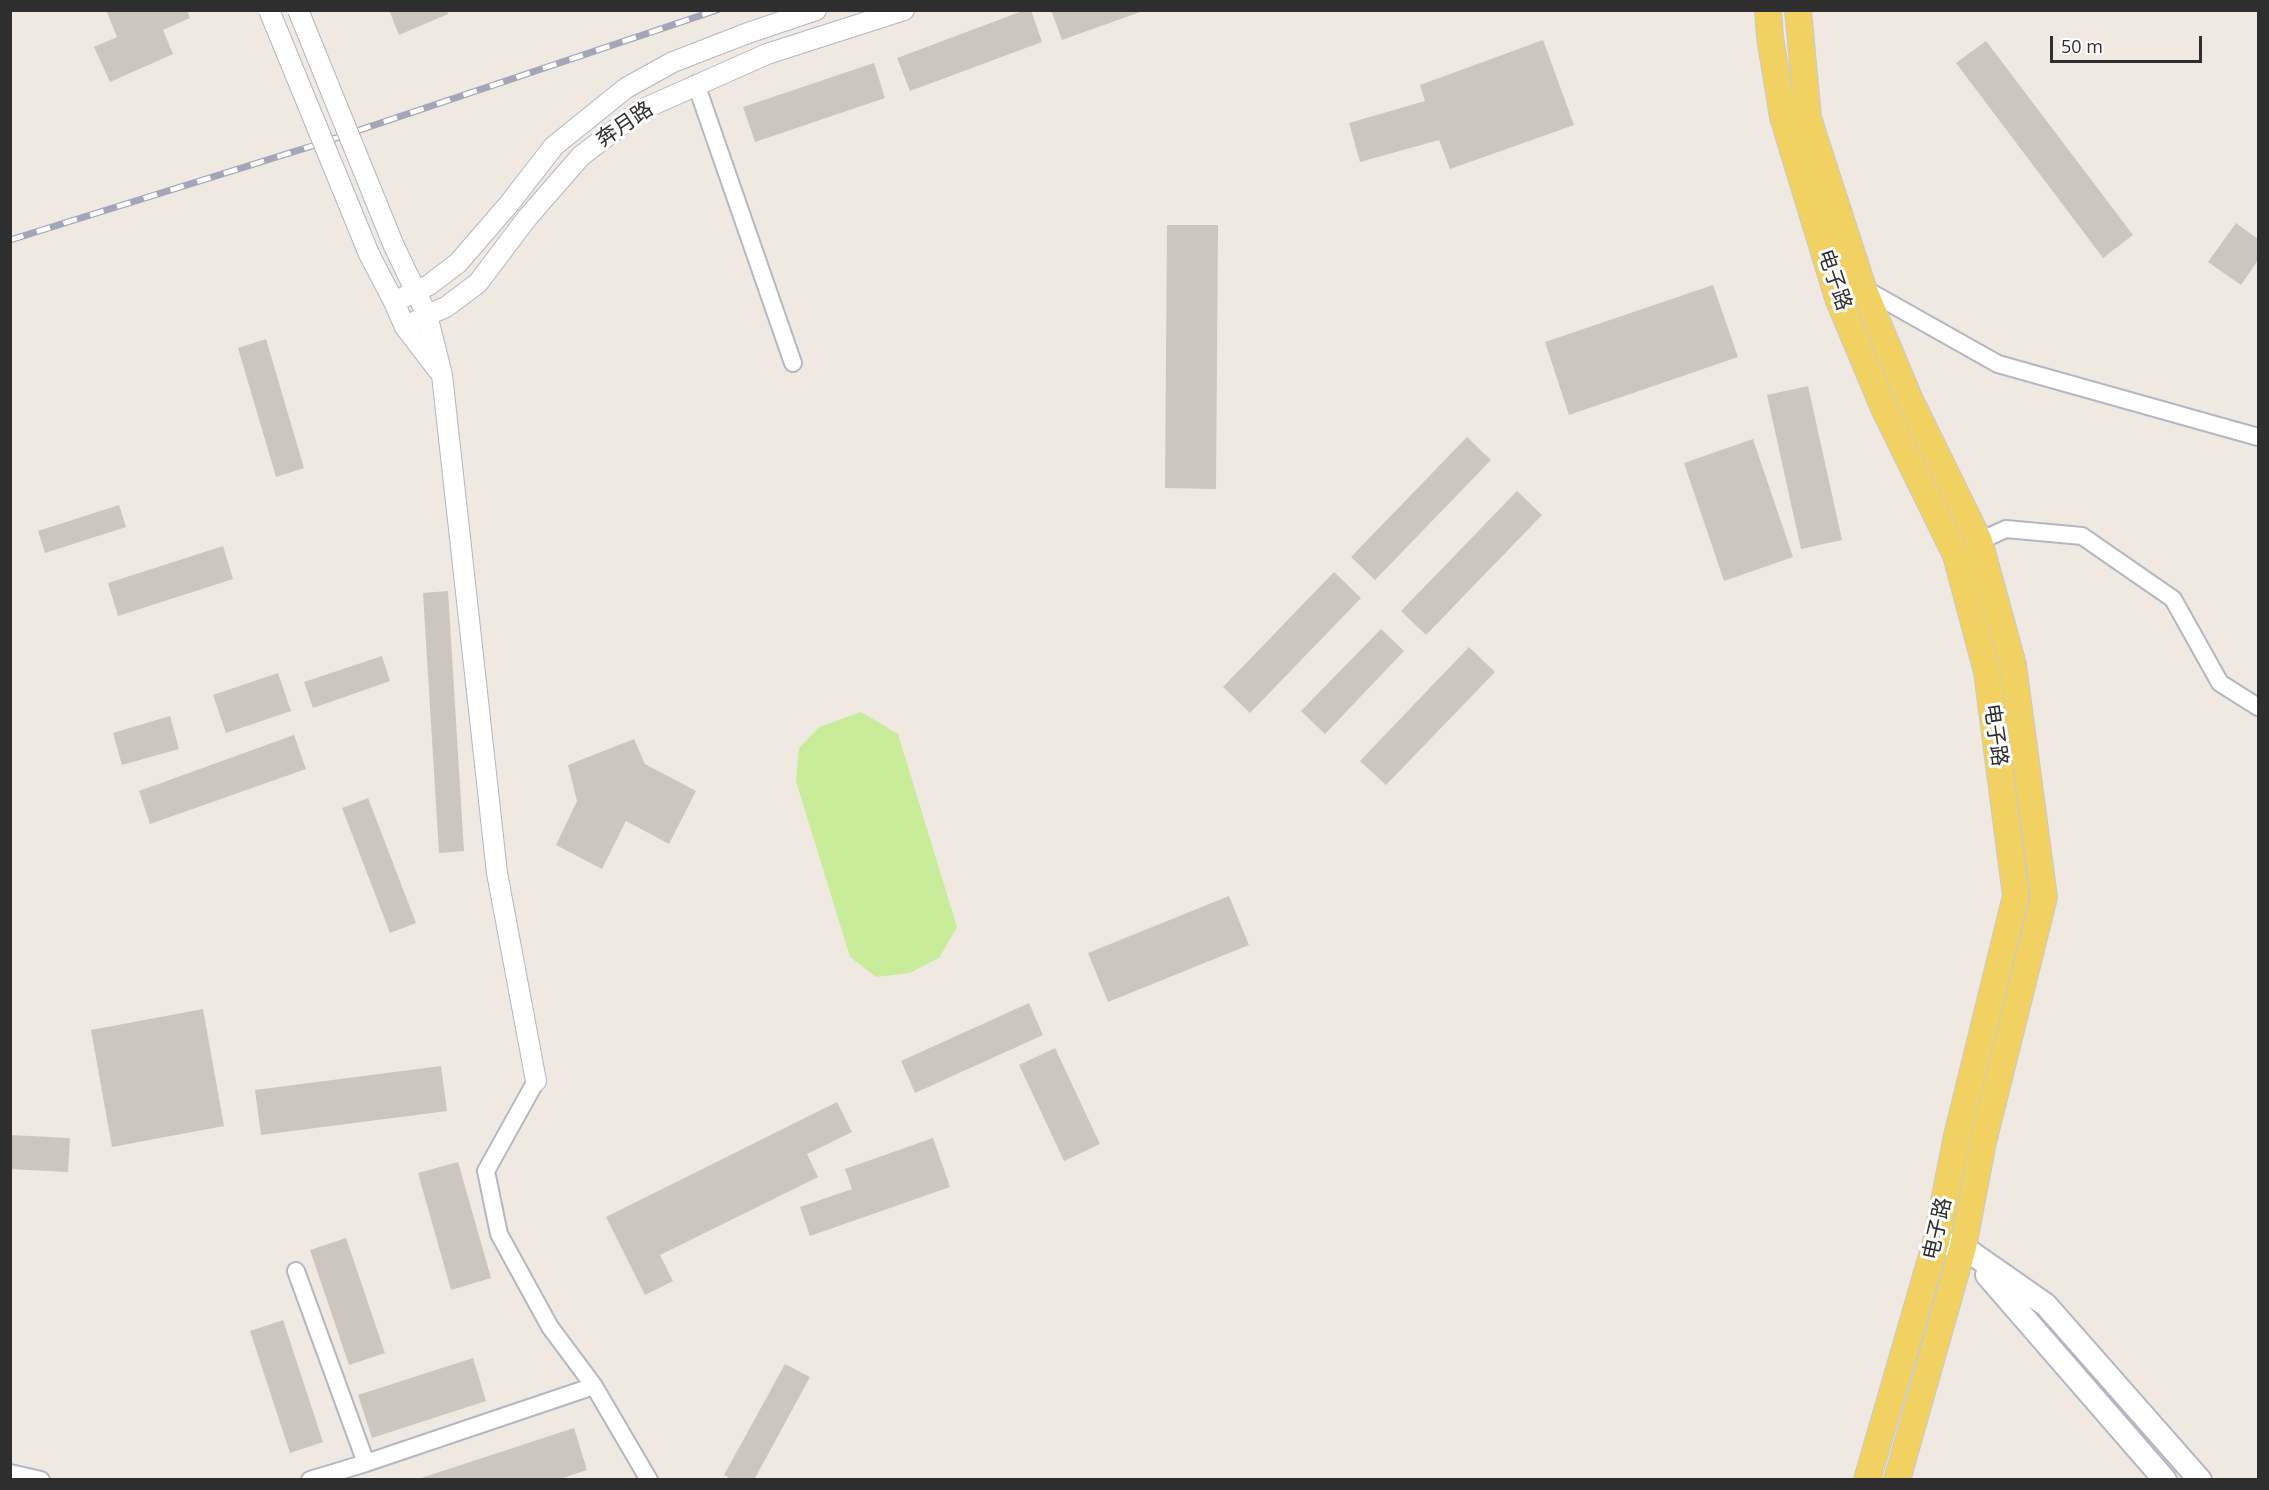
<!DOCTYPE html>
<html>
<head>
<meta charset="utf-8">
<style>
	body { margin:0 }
	#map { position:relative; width:2269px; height:1490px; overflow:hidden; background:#efe9e1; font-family:"Open Sans",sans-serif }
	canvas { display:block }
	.frame { position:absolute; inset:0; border:12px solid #2e2e2e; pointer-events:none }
	.scale { position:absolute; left:2050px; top:36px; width:152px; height:27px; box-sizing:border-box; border:3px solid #2e2e2e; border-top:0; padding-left:8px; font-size:18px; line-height:21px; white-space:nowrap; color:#2e2e2e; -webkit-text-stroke:4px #fff; paint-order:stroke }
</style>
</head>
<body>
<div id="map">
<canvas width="2269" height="1490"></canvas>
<div class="frame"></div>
<div class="scale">50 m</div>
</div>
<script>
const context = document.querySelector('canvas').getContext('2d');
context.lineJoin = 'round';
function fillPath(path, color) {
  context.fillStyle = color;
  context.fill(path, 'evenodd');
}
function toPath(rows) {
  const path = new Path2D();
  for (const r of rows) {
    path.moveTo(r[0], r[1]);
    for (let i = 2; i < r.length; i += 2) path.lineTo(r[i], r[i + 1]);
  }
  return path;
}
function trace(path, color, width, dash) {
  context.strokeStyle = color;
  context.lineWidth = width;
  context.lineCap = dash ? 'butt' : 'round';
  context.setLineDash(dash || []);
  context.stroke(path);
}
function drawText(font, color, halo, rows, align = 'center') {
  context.font = font + ' "Open Sans","Noto Sans SC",sans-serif';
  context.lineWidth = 6;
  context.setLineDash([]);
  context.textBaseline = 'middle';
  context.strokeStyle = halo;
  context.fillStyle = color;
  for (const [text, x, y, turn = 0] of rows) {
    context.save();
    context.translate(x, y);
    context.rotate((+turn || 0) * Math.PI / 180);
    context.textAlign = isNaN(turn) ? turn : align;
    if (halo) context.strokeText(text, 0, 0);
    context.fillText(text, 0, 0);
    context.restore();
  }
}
const pitch = toPath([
	[861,712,898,734,957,927,939,958,910,973,876,977,850,957,796,781,799,748,819,727]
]);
const building = toPath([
	[106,10,187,10,190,18,163,30,173,54,110,82,94,47,117,37],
	[389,10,447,10,448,14,399,35],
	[1025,10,1031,10,1042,42,910,91,897,58],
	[1051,10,1143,10,1143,11,1062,40],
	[1543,40,1574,125,1450,169,1439,140,1360,162,1349,123,1425,101,1420,85],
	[1986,41,2133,235,2103,258,1956,63],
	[874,63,885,98,755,142,743,107],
	[2236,223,2258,239,2258,260,2241,285,2208,262],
	[1167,225,1218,225,1216,489,1165,488],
	[1713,285,1738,357,1569,415,1545,342],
	[266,339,304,468,276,477,238,348],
	[1808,386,1842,540,1801,549,1767,395],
	[1467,437,1491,460,1375,580,1351,557],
	[1753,439,1793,557,1724,581,1684,463],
	[1517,491,1542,515,1426,635,1401,611],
	[119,505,126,527,45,553,38,531],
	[223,546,233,579,118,616,108,583],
	[1334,572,1361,598,1250,713,1223,687],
	[448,591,464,851,439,853,423,593],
	[1381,629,1404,651,1325,734,1301,711],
	[1469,647,1495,672,1386,785,1360,761],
	[382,656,390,681,313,708,304,682],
	[278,673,291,711,226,733,213,695],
	[170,716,179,749,122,765,113,733],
	[294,735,306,769,150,824,139,791],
	[634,739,645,764,696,791,669,844,626,821,602,869,556,845,577,801,568,765],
	[368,798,416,923,390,933,342,808],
	[1229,896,1249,945,1108,1002,1088,953],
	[1029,1003,1043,1035,915,1093,901,1061],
	[203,1009,224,1126,112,1147,91,1030],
	[1055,1048,1100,1144,1064,1161,1019,1065],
	[441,1066,447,1111,261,1135,255,1090],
	[837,1102,852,1132,807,1154,818,1177,660,1255,673,1281,645,1295,606,1217],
	[10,1135,70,1138,68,1172,10,1169],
	[933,1138,950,1187,810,1236,800,1207,852,1189,845,1169],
	[458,1162,491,1278,451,1290,418,1173],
	[346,1238,385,1353,349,1365,310,1250],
	[283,1320,323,1442,290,1453,250,1331],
	[473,1358,486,1401,372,1438,358,1395],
	[785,1364,810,1377,754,1480,733,1480,724,1475],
	[574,1428,587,1470,557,1480,415,1480]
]);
const minor = toPath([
	[696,84,793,363],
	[1863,288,1998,364,2258,437],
	[1979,541,2006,529,2082,536,2173,599,2220,683,2258,707],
	[296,1271,366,1463,310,1480],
	[594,1386,649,1480],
	[366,1463,594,1386,550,1327,499,1234,486,1171,536,1081],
	[10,1473,41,1480]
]);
const tertiary = toPath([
	[394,246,427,315,442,375,497,873,536,1081],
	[369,254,394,302,405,327,438,370],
	[394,302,429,285,458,263,509,204,554,146,626,88,673,62,748,33,816,10],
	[405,327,427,315,446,307,478,283,527,218,581,156,641,110,767,54,904,10]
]);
const secondary = toPath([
	[1936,1242,1963,1247,2046,1305,2200,1480],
	[1987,1275,2165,1480]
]);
const primary = toPath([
	[1768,10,1770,37,1783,117,1838,298,1884,408,1956,555,1987,672,2016,896,1957,1136,1936,1242,1867,1480],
	[1798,10,1808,118,1863,288,1909,398,1979,541,2013,665,2044,897,1983,1142,1963,1247,1897,1480]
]);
const rail = toPath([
	[10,240,312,146,717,10]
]);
const tertiaryBridge = toPath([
	[269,10,369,254],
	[298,10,394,246]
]);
const streetNames = [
	["奔月路",625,125,-34],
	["电子路",1834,280,71],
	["电子路",1995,735,82],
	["电子路",1938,1229,-77]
];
fillPath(pitch, '#c9ec9a');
fillPath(building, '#cbc7bf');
trace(minor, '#b4b7c1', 20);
trace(tertiary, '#b4b7c1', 22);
trace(secondary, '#b4b7c1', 26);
trace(primary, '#c9c9c9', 28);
trace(minor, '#fff', 16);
trace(tertiary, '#fff', 20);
trace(secondary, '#fff', 22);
trace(primary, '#f2d163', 26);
trace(rail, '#a3a6b8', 7);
trace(rail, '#fff', 4.5, [14]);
trace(tertiaryBridge, '#b4b7c1', 22, []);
trace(tertiaryBridge, '#fff', 20);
drawText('21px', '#2e2e2e', '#fff', streetNames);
</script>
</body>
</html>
